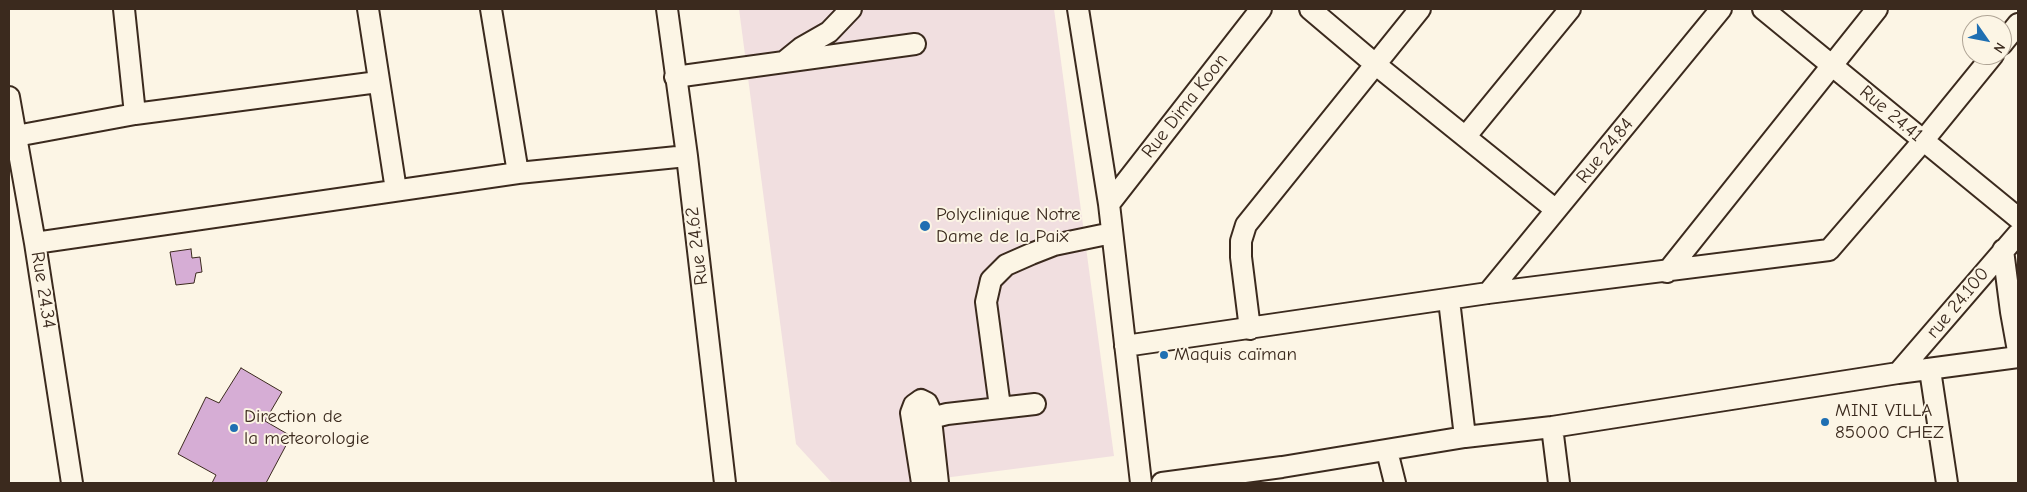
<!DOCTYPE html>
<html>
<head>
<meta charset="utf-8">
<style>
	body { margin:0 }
	#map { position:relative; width:2027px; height:492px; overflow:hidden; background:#fcf5e5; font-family:"Comic Neue",sans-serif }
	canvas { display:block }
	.frame { position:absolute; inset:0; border:10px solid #3b2a1e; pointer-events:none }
	.north { position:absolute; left:1962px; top:15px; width:50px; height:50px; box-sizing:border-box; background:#fcf5e5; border:1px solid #afa495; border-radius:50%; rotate:123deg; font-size:14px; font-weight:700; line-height:20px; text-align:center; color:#3b2a1e }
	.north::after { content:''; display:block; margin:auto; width:18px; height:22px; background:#1f6fb2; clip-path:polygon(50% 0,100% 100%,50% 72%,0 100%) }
</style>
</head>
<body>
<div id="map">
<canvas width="2027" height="492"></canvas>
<div class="frame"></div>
<div class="north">N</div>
</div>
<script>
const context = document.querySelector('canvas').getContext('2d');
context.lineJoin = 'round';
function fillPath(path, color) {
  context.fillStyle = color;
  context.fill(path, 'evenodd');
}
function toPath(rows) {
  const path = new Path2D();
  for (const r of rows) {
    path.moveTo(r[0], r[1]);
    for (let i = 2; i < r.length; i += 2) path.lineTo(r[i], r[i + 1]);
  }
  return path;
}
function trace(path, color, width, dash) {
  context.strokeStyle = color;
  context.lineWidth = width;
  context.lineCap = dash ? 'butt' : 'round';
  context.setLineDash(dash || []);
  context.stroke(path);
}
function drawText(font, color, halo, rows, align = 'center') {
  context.font = font + ' "Comic Neue",sans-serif';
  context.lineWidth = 4;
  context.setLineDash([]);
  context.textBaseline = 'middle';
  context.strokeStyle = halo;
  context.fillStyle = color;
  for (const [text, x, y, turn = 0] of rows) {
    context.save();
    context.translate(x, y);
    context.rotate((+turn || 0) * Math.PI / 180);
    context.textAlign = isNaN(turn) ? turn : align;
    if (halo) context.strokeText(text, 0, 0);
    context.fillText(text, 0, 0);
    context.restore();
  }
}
const built = toPath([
	[739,9,1054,9,1114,456,905,483,832,483,796,444]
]);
const building = toPath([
	[191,249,192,258,200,257,202,272,196,273,194,283,176,285,170,252,191,249],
	[241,368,282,392,265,421,291,436,266,483,212,483,216,475,178,454,206,397,219,403,241,368]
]);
const minor = toPath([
	[124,9,135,114],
	[368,9,396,190],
	[491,9,518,173],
	[667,9,687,156,725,483],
	[1078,9,1109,204,1141,483],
	[1310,9,1375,64,1556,210],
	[1763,9,2018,218],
	[2002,44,2018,24],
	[785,61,801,48,829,32,851,9],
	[675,77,915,44],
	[9,97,35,243,72,483],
	[16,136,135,114,378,82],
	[1466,136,1570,9],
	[1109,204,1261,9],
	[35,243,518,173,687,156],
	[2003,250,2011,312,2018,351],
	[1667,272,1877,9],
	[1488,293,1721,9],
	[1449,300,1465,437],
	[1250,329,1241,257,1241,241,1246,225,1420,9],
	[1125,346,1488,293,1829,250,1923,141,1993,55],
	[1930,370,1947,483],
	[1898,373,2018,234],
	[1000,407,986,302,991,280,1006,265,1031,254,1054,245,1112,233],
	[919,421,947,414,1035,404],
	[1552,427,1559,483],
	[1387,451,1395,483],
	[922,483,911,413,914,405,921,400,927,403,930,410,938,483],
	[1162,483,1282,467,1465,437,1552,427,1898,373,2018,357]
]);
const markers = [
	[925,226,6,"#1f6fb2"],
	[1164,355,5,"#1f6fb2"],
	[1825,422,5,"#1f6fb2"],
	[234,428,5,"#1f6fb2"]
];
const streetNames = [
	["Rue Dima Koon",1185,106,-52],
	["Rue 24.41",1891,114,40],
	["Rue 24.84",1605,151,-51],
	["Rue 24.62",697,246,-97],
	["Rue 24.34",43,290,81],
	["rue 24.100",1958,303,-50]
];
const poiNames = [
	["Polyclinique Notre",936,215],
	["Dame de la Paix",936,237],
	["Maquis caïman",1174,355],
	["MINI VILLA",1835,411],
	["85000 CHEZ",1835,433],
	["Direction de",244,417],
	["la meteorologie",244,439]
];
fillPath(built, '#f1dfe0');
fillPath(building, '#d6add5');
trace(building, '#3b2a1e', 1);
trace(minor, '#3b2a1e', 24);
trace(minor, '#fcf5e5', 20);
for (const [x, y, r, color] of markers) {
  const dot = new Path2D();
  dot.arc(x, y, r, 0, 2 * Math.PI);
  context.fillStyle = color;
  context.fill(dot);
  trace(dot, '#fcf5e5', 2);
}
drawText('19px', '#3b2a1e', '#fcf5e5', streetNames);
drawText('19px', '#3b2a1e', '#fcf5e5', poiNames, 'left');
</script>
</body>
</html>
